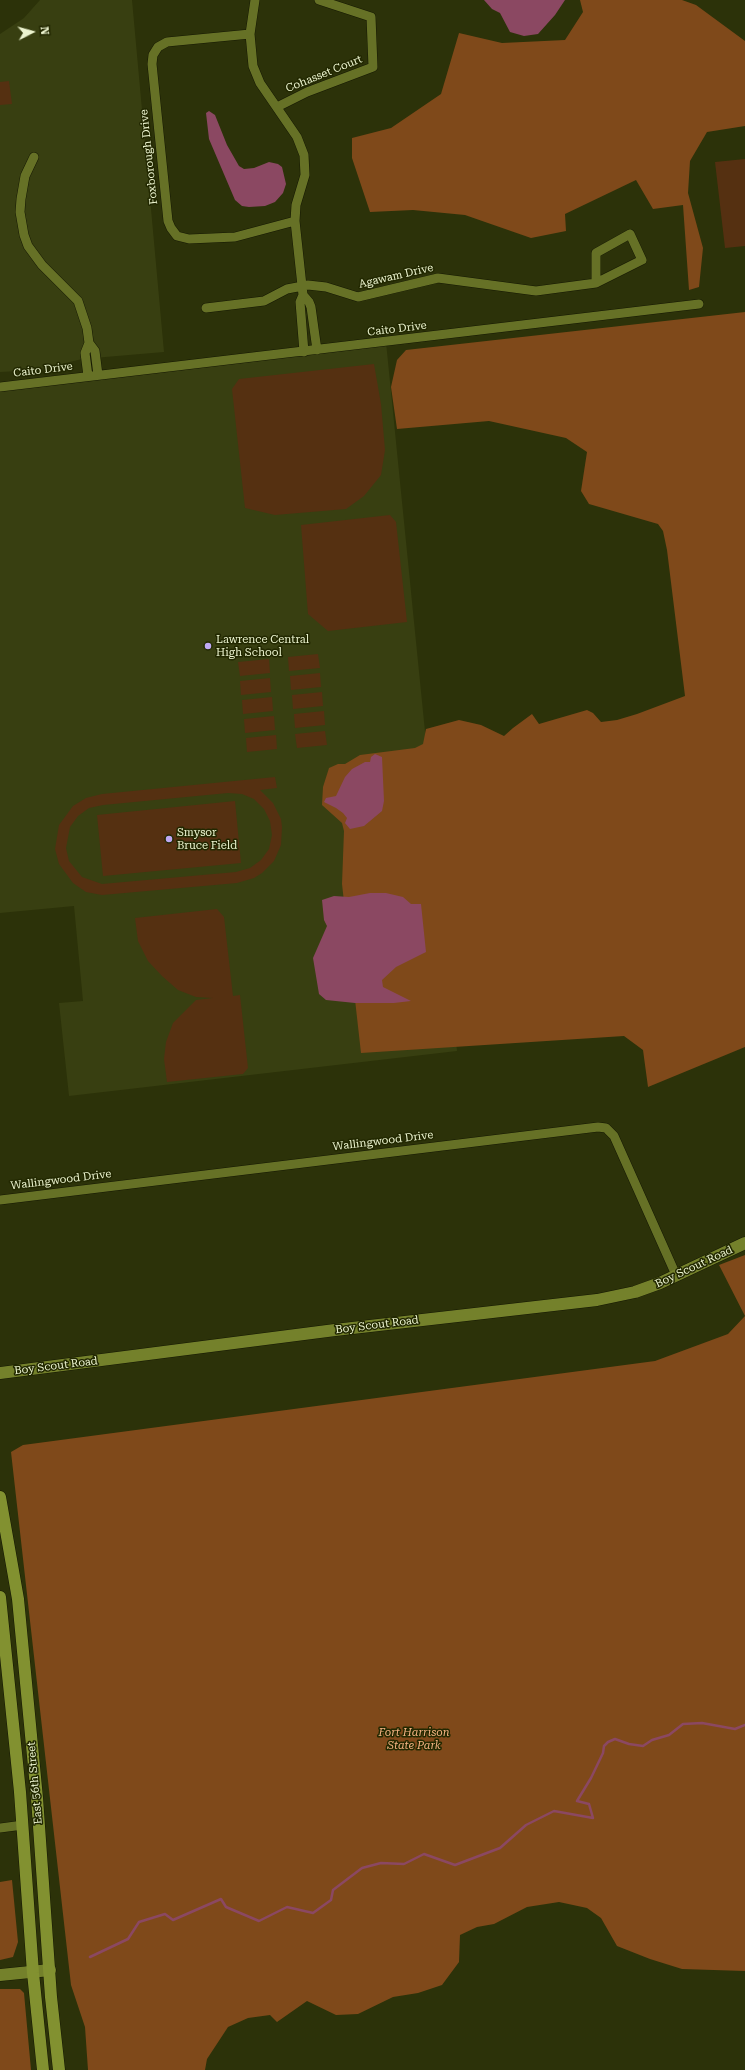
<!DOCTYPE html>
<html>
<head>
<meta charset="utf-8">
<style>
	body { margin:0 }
	#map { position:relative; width:745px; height:2070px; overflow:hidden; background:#2c3209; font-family:"Roboto Serif",serif }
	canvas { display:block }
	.north { position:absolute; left:12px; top:12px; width:40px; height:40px; -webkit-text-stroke:3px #222800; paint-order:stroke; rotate:84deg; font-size:11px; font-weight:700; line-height:16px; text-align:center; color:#ecf4cf }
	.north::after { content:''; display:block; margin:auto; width:14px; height:18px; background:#ecf4cf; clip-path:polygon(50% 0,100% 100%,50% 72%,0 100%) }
</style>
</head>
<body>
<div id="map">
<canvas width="745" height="2070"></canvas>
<div class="north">N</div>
</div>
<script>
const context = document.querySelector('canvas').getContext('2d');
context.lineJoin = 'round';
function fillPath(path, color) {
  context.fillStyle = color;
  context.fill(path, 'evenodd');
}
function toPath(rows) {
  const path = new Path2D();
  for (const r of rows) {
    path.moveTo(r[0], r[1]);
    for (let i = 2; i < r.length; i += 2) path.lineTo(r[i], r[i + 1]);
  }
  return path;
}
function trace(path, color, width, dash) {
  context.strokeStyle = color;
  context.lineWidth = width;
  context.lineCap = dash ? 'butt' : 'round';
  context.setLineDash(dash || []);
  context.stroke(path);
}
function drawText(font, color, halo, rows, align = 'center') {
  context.font = font + ' "Roboto Serif",serif';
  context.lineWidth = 3;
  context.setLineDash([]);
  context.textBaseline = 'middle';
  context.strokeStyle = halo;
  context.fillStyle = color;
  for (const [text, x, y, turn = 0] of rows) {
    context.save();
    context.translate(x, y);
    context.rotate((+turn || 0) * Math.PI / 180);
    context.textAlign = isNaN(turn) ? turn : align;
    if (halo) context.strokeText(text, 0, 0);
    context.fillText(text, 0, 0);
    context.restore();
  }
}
const built = toPath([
	[40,0,132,0,164,352,82,359,37,370,0,372,0,34,24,18],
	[386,342,457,1051,69,1096,59,1003,83,1001,74,906,0,913,0,387]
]);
const green = toPath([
	[9,81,12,104,0,105,0,82],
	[745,159,745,246,725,248,715,162],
	[374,364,381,404,385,450,381,475,364,496,346,509,275,515,245,508,232,389,239,379],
	[390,515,396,522,407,622,328,631,308,614,301,525],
	[318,654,320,668,289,671,288,657],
	[269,659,270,673,240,676,238,662],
	[320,673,321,687,291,690,290,676],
	[270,678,271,692,241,695,240,681],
	[322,692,323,706,293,709,292,695],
	[272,697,273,711,243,714,242,700],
	[324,711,325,725,295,728,294,714],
	[274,716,275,730,245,733,244,719],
	[325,731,327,745,297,748,295,734],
	[276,735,277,749,247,752,246,738],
	[275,777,277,788,260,790,273,803,281,819,282,827,281,845,274,861,262,873,254,878,237,883,102,895,86,892,73,883,59,864,55,849,59,825,73,806,86,798,102,794],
	[228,793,242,794,254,799,264,809,270,821,272,835,269,849,261,860,250,868,236,872,102,884,82,877,69,861,66,848,70,827,78,816,89,808,103,805],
	[235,801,241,863,103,876,97,815],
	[217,909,224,917,233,996,240,995,248,1068,243,1074,167,1082,164,1059,166,1042,173,1023,196,1000,213,998,196,997,178,990,162,976,148,961,138,941,135,918]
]);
const forest = toPath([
	[580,0,682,0,696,5,745,41,745,126,707,132,690,161,688,193,703,248,699,287,689,290,683,205,653,209,636,180,565,214,566,231,531,238,465,215,413,210,370,212,352,158,352,138,391,128,441,94,459,33,502,43,565,40,583,12],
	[745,312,745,1047,648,1087,643,1050,624,1036,361,1053,342,884,344,831,342,823,322,805,323,787,329,768,338,764,345,764,360,755,415,748,423,744,426,729,459,720,481,725,504,736,513,728,532,714,539,724,587,710,593,713,601,722,617,720,637,714,685,696,667,550,663,531,658,524,589,504,581,491,587,452,566,438,489,421,397,429,391,387,397,360,406,350],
	[745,1255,745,1316,719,1265],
	[745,1316,745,1971,682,1969,650,1959,617,1946,601,1918,587,1908,559,1902,527,1907,494,1924,477,1927,460,1935,459,1962,442,1985,418,1993,393,1997,358,2014,336,2015,307,2001,277,2022,270,2015,248,2018,228,2027,207,2059,205,2070,88,2070,85,2027,71,1985,11,1452,23,1445,655,1361,728,1334],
	[12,1880,18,1942,13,1957,0,1960,0,1882],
	[0,1989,20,1989,24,1993,31,2070,0,2070]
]);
const water = toPath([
	[484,0,565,0,555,15,538,34,524,36,510,32,500,13,492,9],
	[209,111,215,115,227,145,239,166,244,169,254,168,269,162,278,164,282,167,286,184,283,193,275,202,265,206,249,207,242,206,235,200,209,139,206,113],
	[375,754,382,757,384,801,382,811,364,826,350,829,345,823,347,818,343,813,336,808,324,802,326,798,336,796,345,777,352,769,365,762,370,762,371,757],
	[370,893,386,893,403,897,411,904,421,904,426,952,396,967,382,980,383,987,411,1001,394,1003,355,1003,326,1000,319,994,313,958,327,926,324,920,322,900,334,896,349,897]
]);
const stream = toPath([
	[90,1957,128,1939,139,1922,165,1914,173,1920,221,1899,226,1907,259,1921,287,1907,313,1913,331,1900,333,1890,362,1868,381,1863,404,1864,424,1854,455,1865,500,1848,526,1825,554,1811,593,1818,589,1804,577,1801,591,1778,603,1753,604,1746,608,1742,615,1739,629,1744,643,1746,652,1740,669,1735,683,1724,702,1723,735,1729,745,1725]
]);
const street = toPath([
	[255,0,250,34,253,66,260,83,297,137,304,155,305,175,296,205,295,221,303,295,309,302,311,307,317,350],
	[250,34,167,42,158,47,153,55,152,64,168,221,171,228,177,236,189,239,235,237,295,221],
	[277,107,307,92,373,67,371,17,319,0],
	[34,157,25,176,21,199,20,212,24,235,28,246,42,265,78,301,87,328,89,343,95,351,98,375],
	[630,234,642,260,596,283,596,253,630,234],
	[303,295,300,302,304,352],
	[206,308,264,301,287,289,308,285,326,287,358,297,438,278,536,291,596,283],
	[88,376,85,353,89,343],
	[0,387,699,304],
	[0,1200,598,1127,606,1128,614,1136,676,1275],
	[0,1828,23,1825]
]);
const secondary = toPath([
	[0,1373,335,1330,597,1300,635,1292,660,1283,745,1243],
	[0,1975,50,1970]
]);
const primary = toPath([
	[0,1497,18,1599,37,1798,51,1997,59,2070],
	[0,1597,20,1792,33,1973,43,2070]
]);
const markers = [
	[208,646,4,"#bfa9f4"],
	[169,839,4,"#bfa9f4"]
];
const streetNames = [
	["Cohasset Court",324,74,-22],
	["Foxborough Drive",149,157,-96],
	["Agawam Drive",396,276,-13],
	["Caito Drive",397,329,-7],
	["Caito Drive",43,370,-7],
	["Wallingwood Drive",383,1141,-7],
	["Wallingwood Drive",61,1180,-7],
	["Boy Scout Road",694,1267,-25],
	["Boy Scout Road",377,1325,-7],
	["Boy Scout Road",56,1366,-7],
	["East 56th Street",35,1783,-95]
];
const poiNames = [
	["Lawrence Central",216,640],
	["High School",216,653],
	["Smysor",177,833],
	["Bruce Field",177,846]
];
const parkNames = [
	["Fort Harrison",414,1733],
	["State Park",414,1746]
];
fillPath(built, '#383f11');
fillPath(green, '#553011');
fillPath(forest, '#7f491a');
fillPath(water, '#8b4862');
trace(stream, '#8b4862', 2.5);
trace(street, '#151803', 10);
trace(secondary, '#151803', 13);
trace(primary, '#151803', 13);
trace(street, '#667126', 9);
trace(secondary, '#74812b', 12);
trace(primary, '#829130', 12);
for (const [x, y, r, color] of markers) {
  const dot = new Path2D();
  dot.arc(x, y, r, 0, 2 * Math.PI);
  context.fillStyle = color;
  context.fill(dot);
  trace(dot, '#222800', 1.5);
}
drawText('11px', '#ecf4cf', '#222800', streetNames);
drawText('11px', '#ecf4cf', '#222800', poiNames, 'left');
drawText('italic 11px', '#f5b382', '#222800', parkNames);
</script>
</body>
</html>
